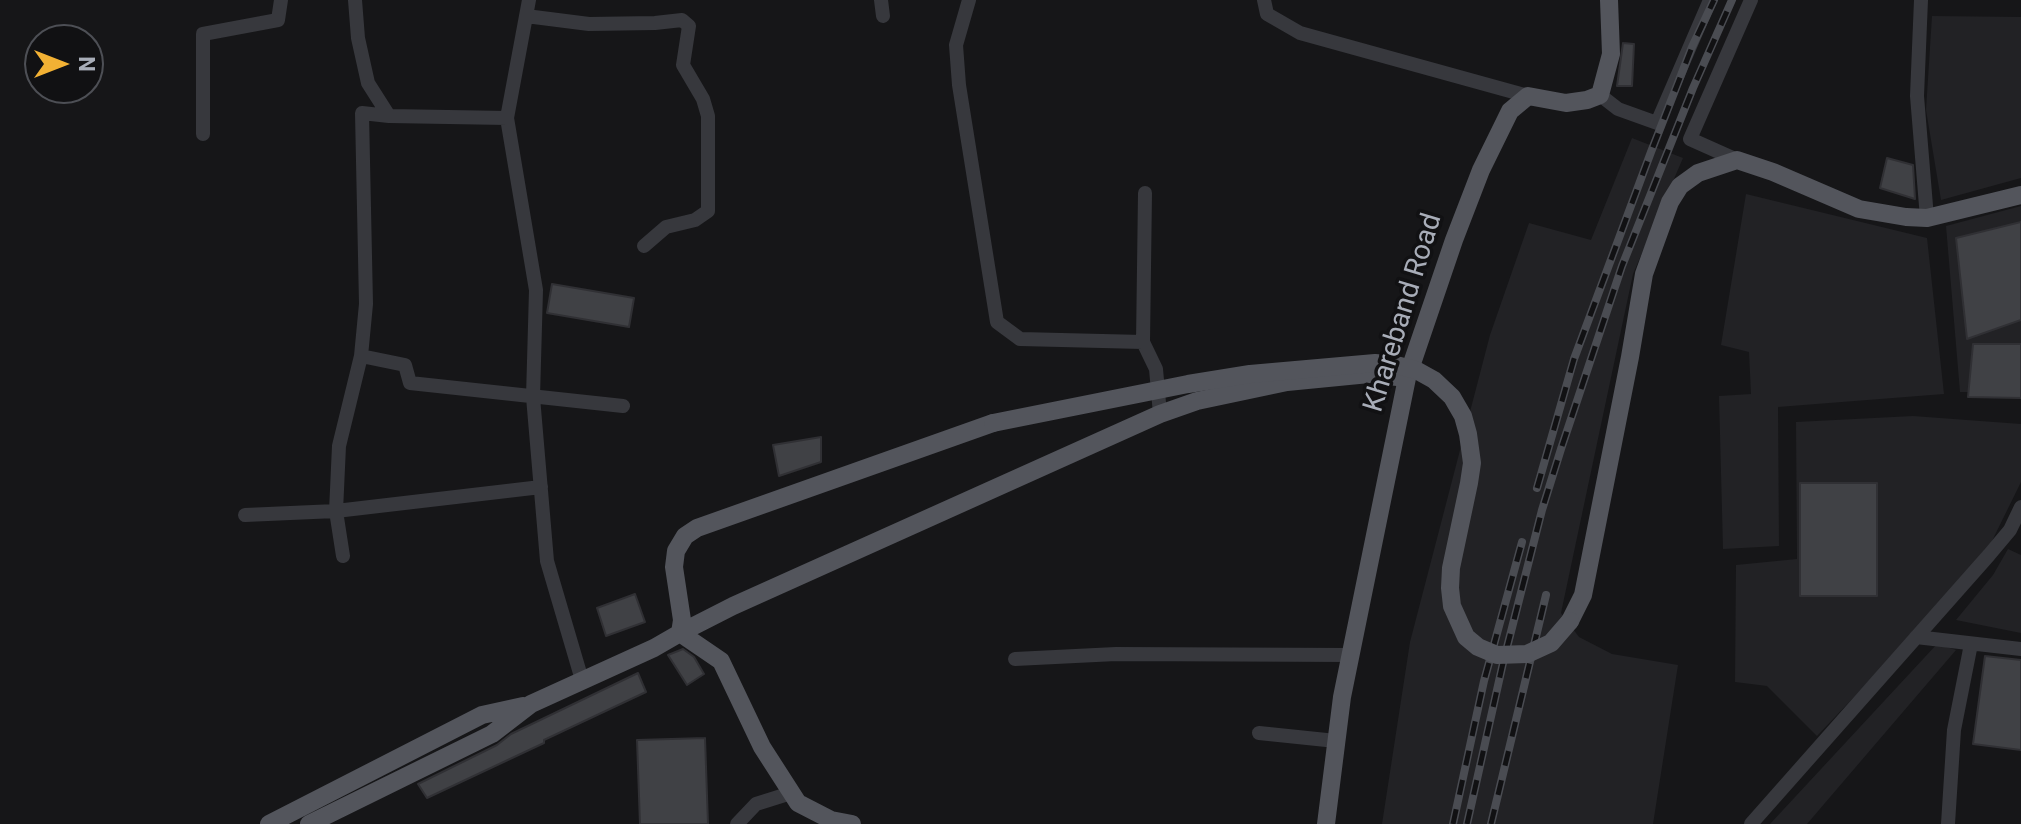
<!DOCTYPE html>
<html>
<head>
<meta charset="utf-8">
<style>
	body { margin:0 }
	#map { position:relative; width:2021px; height:824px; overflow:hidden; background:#161618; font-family:Roboto,sans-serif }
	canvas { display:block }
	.north { position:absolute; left:24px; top:24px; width:80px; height:80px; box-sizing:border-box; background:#111113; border:2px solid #4d4f55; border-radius:50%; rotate:90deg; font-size:22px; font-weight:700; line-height:32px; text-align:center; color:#a8adb8 }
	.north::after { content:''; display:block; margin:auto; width:28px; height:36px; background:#f2b134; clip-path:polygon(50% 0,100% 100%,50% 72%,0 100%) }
</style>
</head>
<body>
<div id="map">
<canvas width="2021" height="824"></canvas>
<div class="north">N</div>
</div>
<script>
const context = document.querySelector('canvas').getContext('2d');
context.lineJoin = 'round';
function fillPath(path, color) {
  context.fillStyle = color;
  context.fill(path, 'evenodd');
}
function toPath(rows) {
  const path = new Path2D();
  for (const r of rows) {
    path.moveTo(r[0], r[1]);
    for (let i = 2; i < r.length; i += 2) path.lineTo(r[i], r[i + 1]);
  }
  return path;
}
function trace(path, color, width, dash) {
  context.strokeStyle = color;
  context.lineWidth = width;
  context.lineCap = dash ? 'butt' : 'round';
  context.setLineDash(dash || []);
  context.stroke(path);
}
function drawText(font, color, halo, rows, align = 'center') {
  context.font = font + ' Roboto,sans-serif';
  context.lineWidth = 7;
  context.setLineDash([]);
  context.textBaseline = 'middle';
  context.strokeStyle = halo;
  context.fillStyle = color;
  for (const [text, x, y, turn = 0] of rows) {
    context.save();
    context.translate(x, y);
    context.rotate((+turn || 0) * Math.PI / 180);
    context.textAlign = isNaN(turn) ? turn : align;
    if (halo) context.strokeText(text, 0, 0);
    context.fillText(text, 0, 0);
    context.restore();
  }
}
const built = toPath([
	[1932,16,2021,17,2021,178,1941,200,1926,110],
	[1632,138,1683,158,1633,274,1561,613,1579,637,1612,654,1678,665,1653,824,1382,824,1410,642,1490,335,1529,223,1591,240],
	[1746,194,1927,238,1944,394,1778,407,1779,546,1723,549,1719,396,1751,394,1749,352,1721,345],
	[2021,206,2021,392,1960,392,1946,226],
	[1913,416,2021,424,2021,482,1991,543,1944,602,1817,736,1767,686,1735,682,1736,565,1797,559,1796,422],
	[2008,549,2021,555,2021,633,1956,620,1993,575],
	[1937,644,1956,650,1807,824,1770,824]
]);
const building = toPath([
	[1623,43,1634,44,1632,86,1617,86,1623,43],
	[1887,158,1913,165,1915,199,1880,188,1887,158],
	[2021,222,2021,320,1967,339,1956,238,2021,222],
	[552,284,634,298,629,327,547,313,552,284],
	[1973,344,2021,344,2021,398,1968,397,1973,344],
	[821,437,821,462,779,476,773,445,821,437],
	[1800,483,1877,483,1877,596,1800,596,1800,483],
	[635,594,645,622,606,636,597,608,635,594],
	[683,649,694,657,704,674,687,685,668,655,683,649],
	[1985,656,2021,660,2021,750,1973,744,1985,656],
	[638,673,646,692,544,740,544,743,427,798,418,784,497,745,511,734,638,673],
	[705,738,708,824,640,824,637,740,705,738]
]);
const minor = toPath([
	[355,0,358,38,368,83,389,116],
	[529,0,507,118,536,290,533,397,547,561,582,680],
	[881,0,883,16],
	[969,0,956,45,959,85,997,322,1020,339,1143,342,1156,369,1160,414],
	[1264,0,1267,14,1300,33,1528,96],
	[1921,0,1917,96,1927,218],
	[526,16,589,24,655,23,682,20,689,26,683,65,703,99,708,116,708,211,695,220,666,227,644,246],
	[1600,95,1618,109,1657,123,1710,0],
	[203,134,203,34,278,20,281,0],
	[1737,160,1690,139,1751,0],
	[1143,342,1145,193],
	[361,356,366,304,362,113,389,116,507,118],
	[245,515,336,511,339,446,361,356,405,365,410,383,623,406],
	[343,556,336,511,541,487],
	[1916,637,2021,649],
	[1015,659,1116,654,1350,655],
	[1259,733,1336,741],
	[737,824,756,804,791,793],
	[1751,824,1989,555,2010,530,2021,507],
	[1948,824,1954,730,1971,644]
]);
const major = toPath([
	[1570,621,1583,595,1630,357,1644,274,1670,202,1680,186,1698,173,1737,160,1773,172,1859,209,1906,217,1927,218,2021,195],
	[269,824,482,715,523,706],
	[309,824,492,734,531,704,654,648,680,633,682,620,674,567,676,551,685,536,697,528,993,423],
	[852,824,831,820,798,803,762,747,721,661,680,633,733,606,1160,414,1197,401,1287,382,1369,374,1407,378],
	[1326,824,1342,697,1407,378,1454,240,1481,170,1510,111,1528,96,1566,103,1587,100,1600,95,1611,54,1609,0]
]);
const rail = toPath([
	[1537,488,1574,359,1651,152,1692,47,1714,0],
	[1453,824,1484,681,1522,542],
	[1467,824,1503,663,1542,510,1561,449,1622,266,1693,88,1732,0],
	[1491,824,1546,595]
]);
const majorBridge = toPath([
	[993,423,1188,384,1250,374,1375,363,1396,365,1416,370,1434,380,1452,397,1463,416,1468,434,1472,463,1469,483,1451,568,1450,588,1452,606,1466,637,1478,647,1497,655,1527,654,1551,643,1570,621]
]);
const streetNames = [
	["Khareband Road",1404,313,-73]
];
fillPath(built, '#222225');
fillPath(building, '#404145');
trace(building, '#303034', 2);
trace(minor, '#37383d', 14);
trace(major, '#53555c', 18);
trace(rail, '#4a4c52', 8);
trace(rail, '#111113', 5, [15]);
trace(majorBridge, '#53555c', 18);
drawText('28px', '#a8adb8', '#111113', streetNames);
</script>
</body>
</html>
